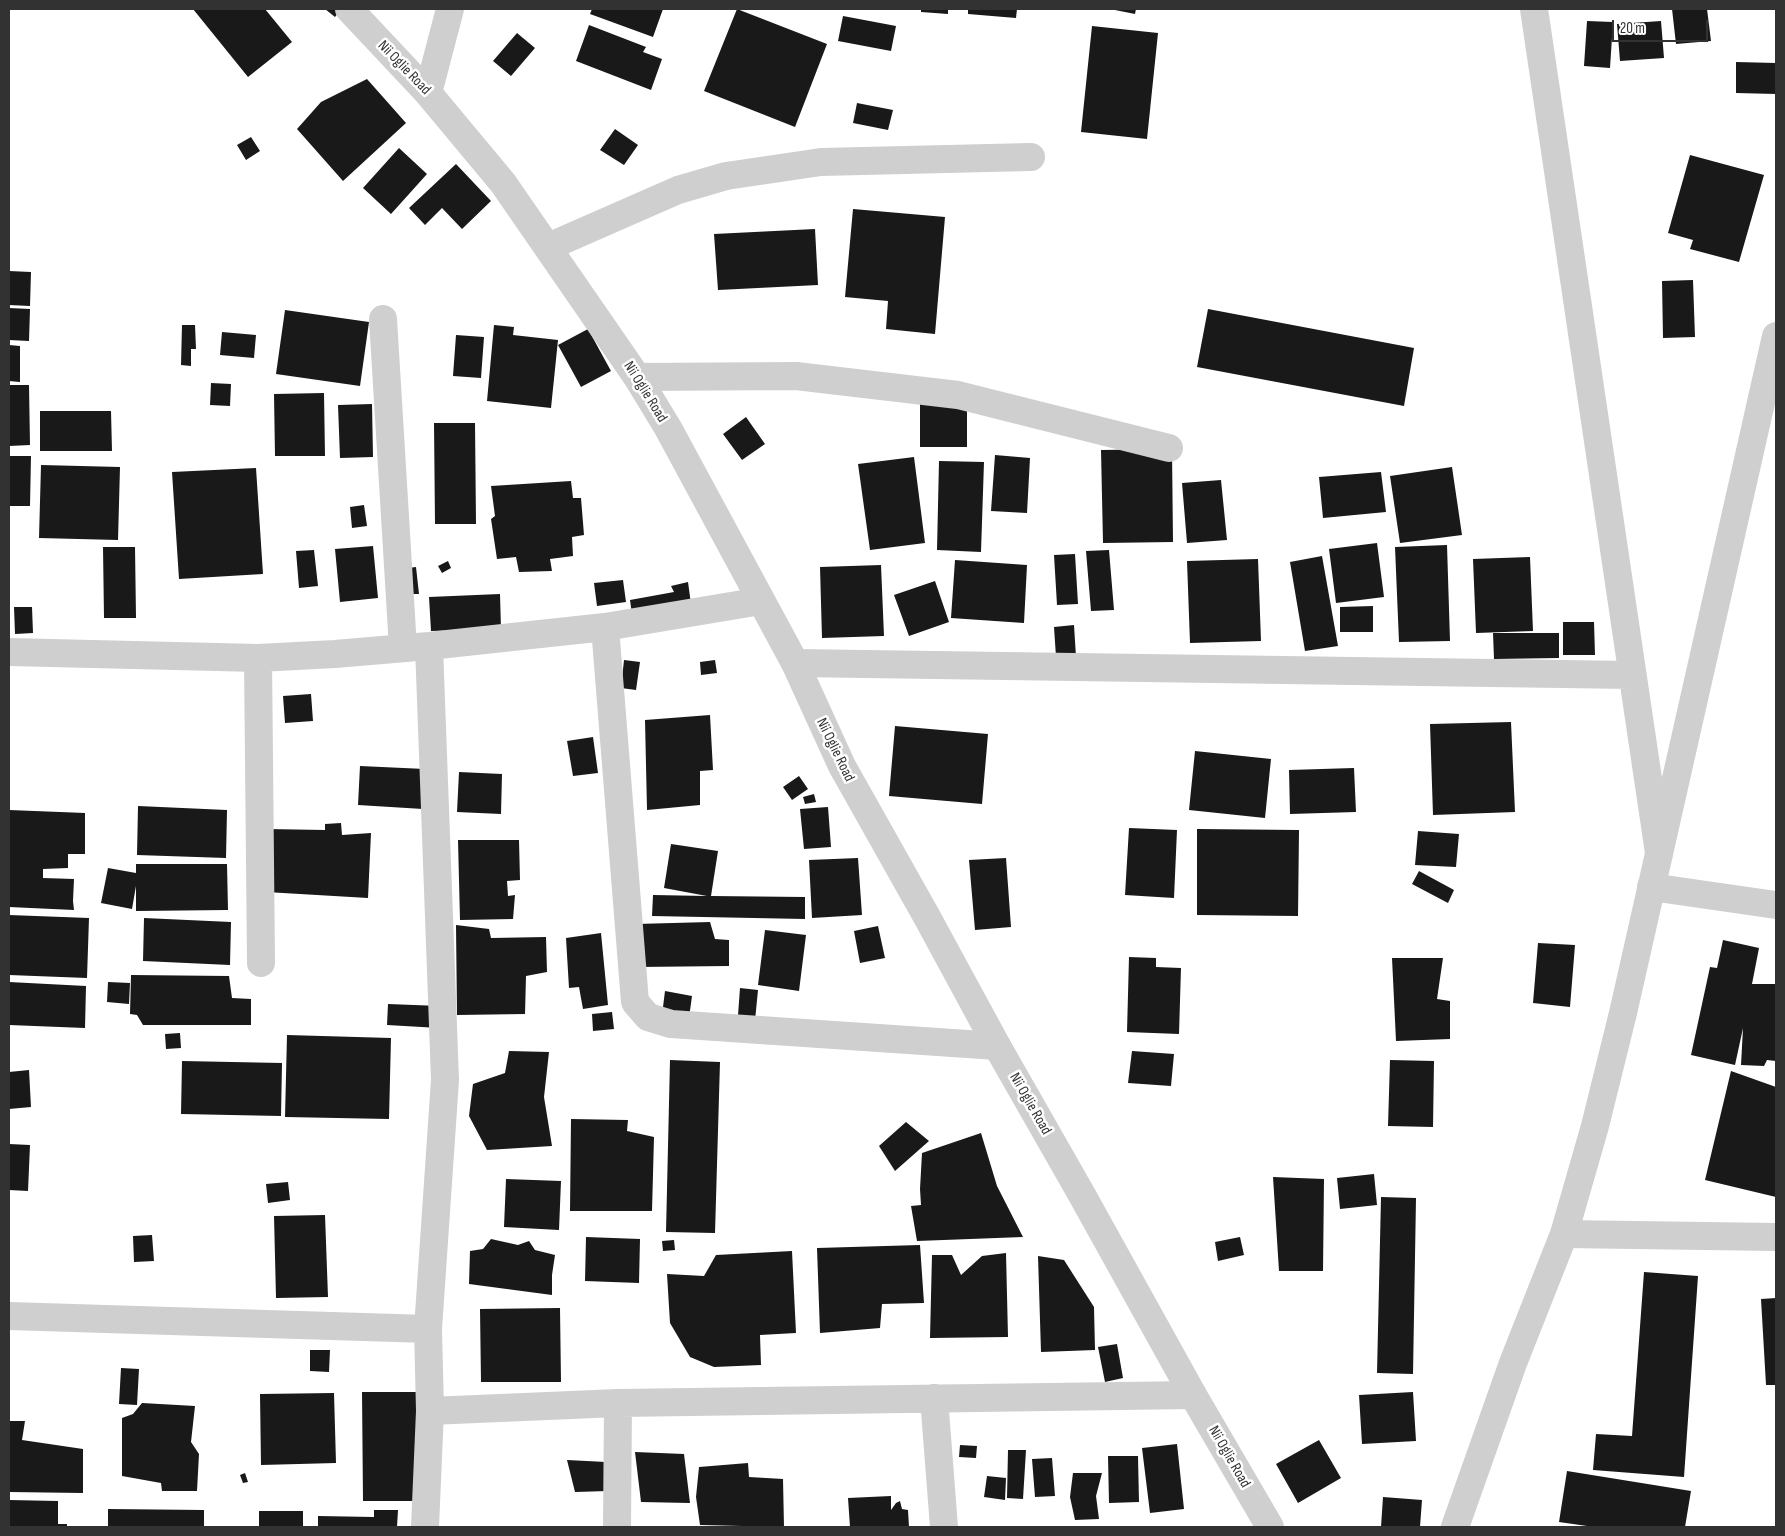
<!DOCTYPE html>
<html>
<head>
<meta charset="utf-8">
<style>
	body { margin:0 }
	#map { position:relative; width:1785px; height:1536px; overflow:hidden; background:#fff; font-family:"Sofia Sans Condensed",sans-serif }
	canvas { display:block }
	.frame { position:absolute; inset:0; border:10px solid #323232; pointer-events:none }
	.scale { position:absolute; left:1612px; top:20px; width:96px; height:22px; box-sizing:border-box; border:2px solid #323232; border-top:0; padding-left:6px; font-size:15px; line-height:18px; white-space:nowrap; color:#323232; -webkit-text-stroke:4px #fff; paint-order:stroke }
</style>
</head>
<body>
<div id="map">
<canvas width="1785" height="1536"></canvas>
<div class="frame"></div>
<div class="scale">20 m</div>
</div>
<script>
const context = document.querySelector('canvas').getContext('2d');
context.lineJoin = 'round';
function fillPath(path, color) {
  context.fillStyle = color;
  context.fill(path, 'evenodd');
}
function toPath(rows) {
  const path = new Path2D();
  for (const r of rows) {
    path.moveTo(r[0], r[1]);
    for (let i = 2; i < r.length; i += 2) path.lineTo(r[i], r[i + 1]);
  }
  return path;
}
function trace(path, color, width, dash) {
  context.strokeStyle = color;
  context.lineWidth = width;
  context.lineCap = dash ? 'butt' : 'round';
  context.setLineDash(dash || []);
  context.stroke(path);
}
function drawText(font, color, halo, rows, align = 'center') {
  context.font = font + ' "Sofia Sans Condensed",sans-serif';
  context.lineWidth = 5;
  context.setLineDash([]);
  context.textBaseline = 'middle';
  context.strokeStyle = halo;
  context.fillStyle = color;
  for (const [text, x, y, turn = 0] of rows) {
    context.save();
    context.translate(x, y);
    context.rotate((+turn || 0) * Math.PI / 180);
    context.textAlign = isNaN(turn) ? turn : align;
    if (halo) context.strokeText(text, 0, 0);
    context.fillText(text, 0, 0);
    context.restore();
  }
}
const building = toPath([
	[193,9,265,9,292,42,248,77],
	[325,9,341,9,335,17],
	[592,9,663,9,653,37,590,14],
	[737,9,827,44,795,127,704,91],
	[921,9,948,9,948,14,921,12],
	[968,9,1017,9,1016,18,968,14],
	[1110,9,1136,9,1135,14],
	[1672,9,1707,9,1711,41,1676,44],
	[843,16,896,26,891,51,838,41],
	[1587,21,1613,22,1610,68,1584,66],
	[1661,21,1664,58,1620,61,1617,24],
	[589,25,646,47,643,52,662,59,651,90,576,61],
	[1092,26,1158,33,1147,139,1081,132],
	[517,33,535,48,511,76,493,61],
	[1736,62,1776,63,1776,94,1736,93],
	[367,79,406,123,343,181,297,129,321,102],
	[857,103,893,110,888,130,853,123],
	[615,129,638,145,624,165,600,150],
	[251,137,260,151,246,160,237,145],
	[399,148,427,174,391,214,363,188],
	[1690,155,1764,175,1739,262,1690,249,1693,240,1668,233],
	[456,164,491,201,462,229,442,208,425,225,409,208],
	[853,209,945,217,935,334,886,329,888,301,845,297],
	[815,229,818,285,718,290,714,234],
	[9,271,31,272,30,306,9,305],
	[1693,280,1695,337,1663,338,1662,281],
	[9,308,30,309,29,341,9,340],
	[1208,309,1414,348,1404,406,1197,367],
	[285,310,369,322,360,386,276,374],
	[182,325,195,325,196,349,191,349,191,366,181,365],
	[494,325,514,327,513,335,558,340,551,408,487,401],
	[588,329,611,371,581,387,558,345],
	[222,332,256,335,254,358,220,355],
	[456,335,484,337,481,378,453,376],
	[9,345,20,346,20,382,9,381],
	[211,383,231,384,230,406,210,405],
	[9,385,29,385,30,445,9,446],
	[324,393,325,456,275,456,274,394],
	[920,397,967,398,967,447,920,447],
	[372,404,373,457,340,458,338,405],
	[40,411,111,411,112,451,40,451],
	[746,417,765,444,742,460,723,434],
	[434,423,475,423,476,524,435,524],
	[1172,449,1173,542,1103,543,1101,450],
	[995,455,1030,458,1027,513,991,511],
	[9,456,31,456,30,506,9,506],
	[914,457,925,543,870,550,858,464],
	[939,461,984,462,981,552,937,550],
	[41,465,120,467,118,540,39,538],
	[1452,467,1462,535,1400,543,1390,476],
	[256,468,263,574,179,579,172,472],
	[1381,472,1386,512,1323,518,1319,477],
	[1221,480,1227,540,1187,543,1182,483],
	[571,481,573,498,581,498,584,535,572,537,573,556,550,559,552,571,519,572,516,557,497,559,491,519,495,516,491,486],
	[364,505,367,526,352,528,350,507],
	[1377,543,1384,597,1336,603,1329,549],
	[1447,545,1450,641,1399,642,1395,547],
	[373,546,378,598,340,602,335,549],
	[103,547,135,547,136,618,104,618],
	[314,550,318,586,299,588,296,551],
	[1109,550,1114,610,1091,611,1086,551],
	[1075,554,1078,604,1057,605,1054,555],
	[1322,556,1338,646,1305,651,1290,562],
	[1530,557,1533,631,1476,633,1473,559],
	[1258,559,1261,641,1190,643,1187,561],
	[955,560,1027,565,1024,623,951,618],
	[448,561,451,568,442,573,438,566],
	[881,565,884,636,822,638,820,567],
	[416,567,419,594,410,594,408,568],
	[623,580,626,602,597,606,594,583],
	[935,581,949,622,909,636,894,595],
	[688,582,691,604,632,614,630,600,674,592,671,586],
	[500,594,501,629,431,631,429,597],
	[1373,606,1373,632,1340,632,1340,607],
	[14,607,32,607,33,633,15,634],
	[1563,622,1594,622,1595,655,1563,655],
	[1074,625,1076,657,1056,657,1054,627],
	[1493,633,1559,633,1559,658,1494,659],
	[624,660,640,662,636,690,621,688],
	[715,660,717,673,701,675,700,662],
	[311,694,313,721,285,723,283,696],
	[710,715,713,770,700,771,700,805,647,810,645,720],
	[1511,722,1515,812,1433,815,1430,724],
	[895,726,988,734,982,804,889,796],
	[593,737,598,773,573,776,567,741],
	[1195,751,1271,759,1265,818,1189,810],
	[360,766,425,769,423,809,358,805],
	[1354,768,1356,812,1290,814,1289,770],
	[459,772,502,774,501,814,457,812],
	[799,776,808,789,792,800,783,787],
	[814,794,816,802,805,804,803,797],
	[138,806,227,810,226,858,137,855],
	[828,807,831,847,804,849,800,809],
	[9,810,85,813,85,854,68,854,68,868,43,869,43,878,74,879,73,901,74,910,9,907,9,832,10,832],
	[341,823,342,835,371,833,368,898,266,892,266,829,325,830,325,824],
	[1129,828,1177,830,1174,898,1125,895],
	[1197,829,1299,830,1298,916,1197,915],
	[1418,831,1459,834,1456,867,1415,865],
	[458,840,519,840,520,880,507,881,508,896,515,895,513,919,460,920],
	[671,844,718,851,711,896,805,897,805,919,652,916,653,895,707,896,664,888],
	[858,858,862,915,812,918,809,860],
	[1006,858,1011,927,975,930,969,860],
	[136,864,227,864,228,910,136,911,136,886,132,909,101,903,108,868,136,873],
	[1419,871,1454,890,1448,903,1412,884],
	[9,915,89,918,87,978,9,975],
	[144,918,231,922,230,965,143,961],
	[710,922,715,939,729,940,729,966,637,967,636,924],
	[456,925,489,929,491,938,546,937,547,972,526,976,525,1014,457,1015],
	[878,926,885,958,860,963,854,931],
	[765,930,806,935,799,991,758,985],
	[601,933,608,1005,583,1009,579,987,569,988,566,938],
	[1723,940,1759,948,1752,984,1776,984,1776,1061,1767,1060,1764,1066,1741,1065,1743,1028,1735,1065,1691,1055,1710,967,1717,968],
	[1538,943,1575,945,1570,1007,1533,1003],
	[1129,957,1156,958,1156,967,1181,968,1179,1034,1127,1032],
	[1392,958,1443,958,1437,999,1450,1001,1450,1039,1396,1041],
	[131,975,229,976,232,998,251,999,251,1025,143,1025,137,1015,130,1014],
	[9,982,86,986,85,1028,9,1025],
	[108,982,130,983,129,1004,107,1002],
	[740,988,758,990,754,1031,737,1029],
	[665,991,692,996,689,1018,662,1015],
	[388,1004,440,1006,439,1028,387,1025],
	[612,1012,614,1029,593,1031,592,1014],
	[180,1033,181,1048,166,1049,165,1034],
	[287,1035,391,1038,389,1119,285,1117],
	[509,1051,549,1052,544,1097,552,1146,487,1150,469,1116,473,1084,505,1073],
	[1132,1051,1174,1054,1171,1086,1128,1083],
	[670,1060,720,1062,715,1233,666,1232],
	[1390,1060,1434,1061,1433,1127,1388,1126],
	[182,1061,282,1063,281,1116,181,1114],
	[29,1070,31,1107,9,1109,9,1072],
	[1731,1071,1776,1087,1776,1197,1705,1180],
	[571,1119,628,1120,627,1131,654,1137,652,1211,570,1211],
	[906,1122,929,1141,895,1171,879,1146],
	[981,1133,997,1186,1023,1237,917,1241,911,1206,921,1205,920,1189,922,1153],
	[9,1144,30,1145,28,1191,9,1190],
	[1374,1174,1377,1205,1340,1209,1337,1178],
	[1273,1177,1324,1179,1323,1271,1279,1271],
	[506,1179,561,1181,559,1230,504,1227],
	[288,1182,290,1200,268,1203,266,1184],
	[1381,1197,1416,1198,1413,1374,1377,1373],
	[325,1215,328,1297,276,1298,274,1216],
	[152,1235,154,1261,134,1262,133,1236],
	[586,1237,640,1239,639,1283,585,1281],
	[1240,1237,1244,1255,1218,1261,1215,1242],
	[491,1239,518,1245,529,1241,535,1250,555,1255,552,1275,552,1295,469,1284,470,1251,483,1249],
	[674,1240,675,1250,663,1251,662,1241],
	[920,1245,924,1303,882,1304,880,1328,820,1333,817,1248],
	[792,1251,796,1333,760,1335,761,1365,714,1367,690,1357,670,1323,667,1274,704,1276,716,1255],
	[1006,1253,1008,1337,930,1338,932,1255,952,1255,961,1275,982,1256],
	[1038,1256,1064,1260,1094,1307,1095,1350,1041,1352],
	[1644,1272,1698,1276,1684,1477,1593,1470,1596,1434,1632,1436],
	[1776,1298,1776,1385,1766,1385,1761,1299],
	[560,1308,561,1382,481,1382,480,1309],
	[1117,1344,1123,1378,1105,1382,1098,1347],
	[310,1350,330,1350,329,1372,310,1371],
	[121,1368,139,1369,137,1405,119,1404],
	[362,1392,416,1392,417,1501,363,1501],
	[1413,1392,1416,1441,1362,1444,1359,1395],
	[334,1393,336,1463,261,1465,260,1394],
	[142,1403,195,1406,191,1442,199,1454,197,1491,162,1491,161,1483,122,1476,122,1418,133,1414],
	[9,1421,25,1421,22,1440,83,1449,83,1493,9,1492],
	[1319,1440,1341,1478,1298,1503,1276,1464],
	[1177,1444,1184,1509,1150,1513,1142,1448],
	[960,1445,977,1446,976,1458,959,1457],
	[1008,1450,1026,1450,1023,1499,1007,1498],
	[635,1452,684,1454,690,1503,641,1502],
	[1108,1456,1138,1456,1139,1502,1109,1503],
	[1052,1458,1055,1496,1035,1497,1032,1459],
	[567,1460,606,1462,608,1491,575,1492],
	[748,1463,749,1477,783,1479,784,1527,700,1525,696,1497,699,1467],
	[1567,1471,1691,1491,1685,1527,1594,1527,1559,1522],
	[245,1473,248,1482,243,1483,240,1475],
	[1073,1473,1102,1473,1096,1496,1099,1519,1075,1520,1070,1497],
	[987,1476,1006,1478,1005,1500,984,1497],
	[891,1496,891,1510,896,1503,900,1501,902,1509,908,1510,909,1527,850,1527,848,1498],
	[1383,1497,1422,1500,1420,1527,1381,1527],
	[9,1500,58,1501,58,1524,67,1524,67,1527,9,1527],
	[108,1509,204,1510,204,1527,108,1527],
	[374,1510,398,1510,397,1527,318,1527,318,1516,374,1517],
	[259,1511,303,1511,303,1527,259,1527]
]);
const minor = toPath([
	[1534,9,1659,853],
	[428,93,450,9],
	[548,247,678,190,726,176,821,162,1031,157],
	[383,319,403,648],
	[637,377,796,376,958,395,1169,448],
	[605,627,635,1002,648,1017,671,1024,997,1046],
	[9,652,258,658,335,654,429,646,605,627,761,601],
	[258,658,261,963],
	[795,663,1632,675],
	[1651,887,1776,905],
	[1564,1234,1776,1237],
	[9,1316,428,1329,430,1411],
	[428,1329,445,1080,429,646],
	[934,1398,944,1527],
	[425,1527,430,1411,618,1403,1193,1395],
	[617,1527,618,1403]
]);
const tertiary = toPath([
	[349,9,428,93,503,183,637,377,668,428,795,663,842,766,927,917,997,1046,1082,1195,1193,1395,1270,1527],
	[1455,1527,1513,1363,1564,1234,1595,1126,1623,1013,1776,336]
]);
const streetNames = [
	["Nii Oglie Road",404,68,46],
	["Nii Oglie Road",645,392,58],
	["Nii Oglie Road",835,750,64],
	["Nii Oglie Road",1030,1104,60],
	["Nii Oglie Road",1229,1457,60]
];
fillPath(building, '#191919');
trace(minor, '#cfcfcf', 28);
trace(tertiary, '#cfcfcf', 28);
drawText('15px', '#323232', '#fff', streetNames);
</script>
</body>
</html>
